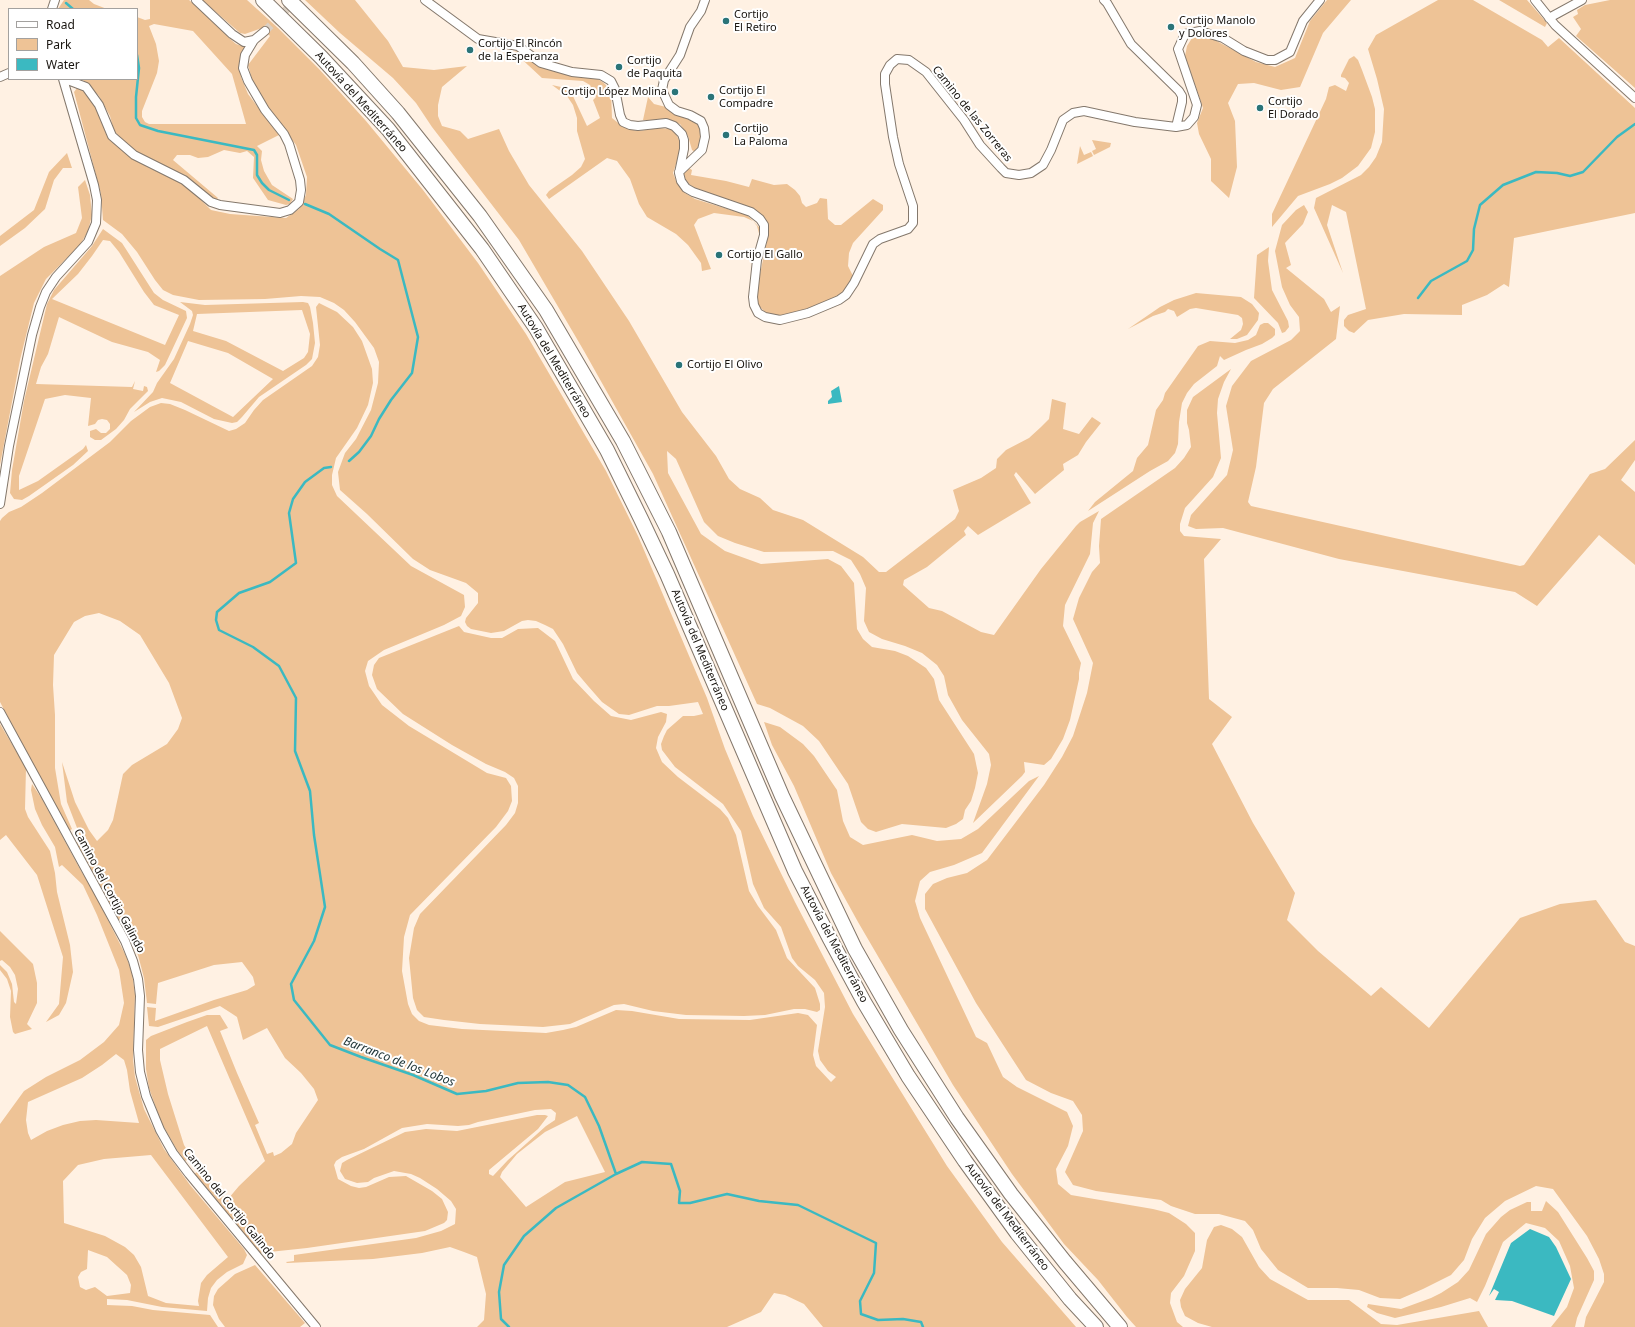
<!DOCTYPE html>
<html>
<head>
<meta charset="utf-8">
<style>
	body { margin:0 }
	#map { position:relative; width:1635px; height:1327px; overflow:hidden; background:#fff1e3; font-family:"Noto Sans",sans-serif }
	canvas { display:block }
	.legend { position:absolute; left:8px; top:8px; width:130px; height:72px; box-sizing:border-box; background:#fff; border:1px solid #a3a19f; margin:0; padding:5px 7px; list-style:none; font-size:12px; color:#18140f }
	.legend li { display:flex; align-items:center; gap:8px; height:20px }
	.legend b { width:20px; border:1px solid #a3a19f }
</style>
</head>
<body>
<div id="map">
<canvas width="1635" height="1327"></canvas>
<ul class="legend">
<li><b style="height:5px;background:#fff"></b>Road</li>
<li><b style="height:11px;background:#eec396"></b>Park</li>
<li><b style="height:11px;background:#3bb9c1"></b>Water</li>
</ul>
</div>
<script>
const context = document.querySelector('canvas').getContext('2d');
context.lineJoin = 'round';
function fillPath(path, color) {
  context.fillStyle = color;
  context.fill(path, 'evenodd');
}
function toPath(rows) {
  const path = new Path2D();
  for (const r of rows) {
    path.moveTo(r[0], r[1]);
    for (let i = 2; i < r.length; i += 2) path.lineTo(r[i], r[i + 1]);
  }
  return path;
}
function trace(path, color, width, dash) {
  context.strokeStyle = color;
  context.lineWidth = width;
  context.lineCap = dash ? 'butt' : 'round';
  context.setLineDash(dash || []);
  context.stroke(path);
}
function drawText(font, color, halo, rows, align = 'center') {
  context.font = font + ' "Noto Sans",sans-serif';
  context.lineWidth = 4;
  context.setLineDash([]);
  context.textBaseline = 'middle';
  context.strokeStyle = halo;
  context.fillStyle = color;
  for (const [text, x, y, turn = 0] of rows) {
    context.save();
    context.translate(x, y);
    context.rotate((+turn || 0) * Math.PI / 180);
    context.textAlign = isNaN(turn) ? turn : align;
    if (halo) context.strokeText(text, 0, 0);
    context.fillText(text, 0, 0);
    context.restore();
  }
}
const green = toPath([
	[64,0,89,0,94,4,107,9,58,9],
	[150,0,189,0,220,26,229,38,236,44,245,47,240,64,241,77,248,94,279,135,257,146,262,151,261,160,264,171,272,185,293,199,290,204,286,205,268,200,253,178,254,157,247,151,240,153,224,150,208,157,198,158,190,155,177,155,173,160,218,198,215,201,185,175,151,161,140,154,126,143,114,131,110,116,99,96,82,79,137,79,137,17,145,20,150,19],
	[154,24,193,31,232,74,246,124,149,124,145,122,142,117,142,111,157,73,159,61,156,44,149,26],
	[202,0,247,0,278,28,319,69,366,121,423,190,478,263,526,334,606,471,638,536,707,698,725,749,753,816,795,902,853,1014,947,1166,1002,1242,1076,1327,823,1327,804,1304,785,1295,774,1293,761,1312,727,1327,477,1327,484,1320,486,1294,477,1257,464,1252,450,1247,422,1253,373,1259,287,1263,286,1262,294,1261,294,1255,416,1238,441,1231,455,1224,456,1209,451,1201,437,1189,420,1178,411,1174,394,1171,374,1178,368,1182,357,1183,345,1179,340,1171,342,1163,347,1160,405,1132,426,1129,457,1131,537,1115,545,1115,548,1116,538,1129,489,1170,489,1174,493,1176,508,1160,546,1126,555,1120,556,1113,551,1109,535,1110,478,1122,469,1125,458,1126,427,1124,402,1128,364,1149,342,1157,336,1161,334,1165,338,1179,351,1186,359,1188,366,1187,389,1177,406,1176,432,1191,442,1199,448,1212,447,1220,444,1223,425,1231,307,1248,260,1253,194,1174,200,1170,221,1194,228,1199,239,1186,265,1161,207,1026,160,1049,160,1060,168,1094,184,1145,192,1158,185,1161,177,1150,161,1122,149,1088,146,1069,146,1040,151,1036,187,1022,207,1015,220,1015,228,1028,220,1031,237,1073,259,1123,255,1125,267,1154,273,1152,274,1156,281,1153,292,1144,296,1133,318,1100,314,1089,301,1073,285,1058,267,1028,243,1040,237,1017,231,1013,220,1006,158,1027,149,1026,147,1007,156,1008,155,1021,214,1000,247,990,255,985,253,977,242,962,214,965,158,983,156,1004,147,1003,144,978,138,955,77,843,79,833,67,802,62,762,75,802,89,830,97,841,108,830,113,820,123,774,132,765,167,744,178,729,182,718,169,683,140,635,120,621,99,613,85,616,74,622,54,655,53,685,55,715,55,768,61,804,72,829,69,831,0,702,0,521,2,518,9,512,21,507,42,493,110,442,131,421,150,407,161,403,170,404,185,410,229,431,236,429,245,423,254,410,263,400,312,366,318,357,320,345,316,307,319,303,337,312,353,327,362,341,372,369,373,383,368,405,357,428,336,458,332,475,332,485,337,496,411,566,464,595,465,607,461,616,444,625,384,650,368,661,365,671,369,686,382,705,409,726,487,773,506,778,511,786,512,801,508,811,496,827,410,915,404,937,402,971,408,1004,412,1014,419,1021,429,1025,462,1029,546,1033,563,1030,576,1027,616,1010,632,1011,679,1019,750,1020,798,1013,808,1015,817,1025,813,1055,816,1066,831,1082,836,1077,828,1071,820,1060,818,1051,825,1007,824,993,815,980,798,966,792,958,781,927,764,908,759,897,753,884,741,831,723,804,675,767,662,750,661,744,664,736,667,730,683,716,694,716,703,714,698,702,669,706,657,706,629,715,619,714,602,702,588,686,577,673,563,644,553,629,545,625,536,621,528,620,522,621,504,631,491,633,471,629,467,626,465,622,466,618,478,603,478,593,466,583,430,570,413,559,367,514,340,490,338,472,345,453,356,439,371,410,378,383,379,362,374,348,355,322,344,310,334,303,320,297,301,296,265,299,199,300,173,295,163,290,155,280,137,252,122,234,103,220,101,194,74,92,77,88,80,88,86,93,92,100,109,138,115,144,126,154,149,168,185,184,211,210,230,214,286,218,299,209,306,195,307,177,296,145,273,114,253,83,248,65,270,36,262,28,245,34,240,33],
	[577,1116,605,1172,565,1182,526,1207,500,1177,502,1172,517,1154,545,1132],
	[305,0,355,0,388,41,403,67,434,70,467,66,442,87,438,105,438,116,442,126,460,131,468,139,499,129,509,151,529,185,582,251,629,321,682,412,716,456,729,479,740,489,760,498,773,510,803,520,863,557,879,572,886,572,955,519,959,511,953,490,981,478,996,468,997,459,1006,450,1029,438,1041,427,1049,419,1052,399,1066,403,1063,429,1079,434,1092,417,1101,423,1086,442,1078,455,1063,464,1064,470,1035,494,1016,472,1014,475,1031,503,978,535,968,526,964,531,966,535,927,567,904,580,903,585,929,608,942,611,981,632,994,635,1041,569,1076,526,1080,522,1099,511,1093,523,1090,554,1065,605,1063,626,1081,663,1079,673,1079,679,1070,720,1063,739,1051,759,1044,765,1024,762,1025,772,1022,776,973,823,987,784,991,765,989,754,962,720,948,695,944,676,937,665,922,653,905,646,882,639,869,632,864,621,866,588,860,574,851,560,833,551,764,552,735,543,718,536,704,522,676,459,667,451,668,473,701,534,725,551,761,564,828,559,841,566,854,583,857,629,863,639,872,647,895,651,908,656,926,668,934,679,939,700,974,754,978,773,975,788,971,801,965,810,963,819,956,824,946,828,902,824,876,832,868,829,861,822,848,784,819,741,803,726,770,708,757,704,653,474,584,351,519,240,432,127,416,103,393,78,340,33],
	[1327,0,1351,0,1323,33,1300,87,1281,90,1254,83,1238,84,1228,103,1235,121,1237,167,1229,198,1211,181,1211,159,1199,134,1197,123,1203,108,1185,56,1187,46,1192,38,1199,36,1209,37,1256,62,1275,67,1295,58,1310,21],
	[1438,0,1473,0,1542,40,1548,47,1559,38,1635,108,1635,213,1514,238,1509,287,1504,284,1487,295,1462,305,1462,315,1404,314,1368,320,1354,333,1349,331,1344,326,1344,320,1348,315,1366,309,1346,212,1332,205,1327,225,1343,273,1314,208,1316,198,1361,175,1369,167,1376,157,1382,142,1384,109,1377,79,1368,49,1376,35],
	[1499,0,1527,0,1547,23,1545,27],
	[1610,0,1635,0,1635,88,1576,36,1581,29,1573,17,1578,14,1577,10,1585,5],
	[518,51,540,66,564,74,598,79,604,83,611,91,612,118,622,126,629,129,638,131,659,128,670,129,675,132,679,140,681,149,673,173,676,181,685,193,695,199,747,215,759,227,760,237,757,226,753,221,744,217,714,213,698,219,694,225,711,269,702,271,701,263,688,245,676,234,647,217,639,204,630,179,617,161,607,158,549,199,546,195,549,191,572,175,581,167,585,159,577,131,577,118,573,105,567,96,552,85,561,87,572,94,587,126,600,118,593,100,596,97,590,85,583,81,542,78,514,52],
	[1354,56,1358,60,1362,70,1372,97,1375,109,1375,132,1371,148,1358,166,1342,178,1330,184,1298,196,1272,227,1272,214,1326,99,1329,87,1335,85,1346,91,1349,83,1345,78,1341,77,1341,75,1349,59],
	[648,97,654,104,666,107,675,114,697,122,701,127,702,135,698,151,695,152,692,150,688,136,680,124,663,120,643,120],
	[1092,140,1111,143,1110,147,1094,155,1092,151,1096,149],
	[1080,146,1084,155,1091,152,1093,156,1077,164],
	[67,153,72,168,63,168,54,180,45,209,25,228,0,246,0,236,34,210,49,172],
	[687,167,692,170,691,175,726,181,749,187,752,179,774,185,787,184,795,190,800,196,802,203,806,207,817,203,820,198,827,199,828,219,835,225,841,225,873,199,883,205,883,210,853,243,849,253,848,266,853,276,842,294,820,306,783,316,766,313,757,304,757,288,767,241,767,224,762,215,750,208,697,190,689,184,684,177,684,171],
	[85,180,90,195,92,215,88,231,80,245,46,279,34,303,20,360,0,465,0,276,44,247,76,233,82,218,78,187],
	[1304,205,1308,212,1303,224,1285,243,1291,265,1286,268,1324,299,1331,312,1340,306,1336,339,1273,389,1264,403,1256,467,1248,502,1251,506,1520,566,1524,565,1590,474,1605,469,1635,440,1635,460,1621,480,1635,492,1635,565,1599,535,1537,606,1515,592,1339,559,1223,528,1196,529,1188,526,1191,515,1227,475,1233,450,1226,406,1232,386,1251,361,1291,340,1300,331,1299,317,1290,305,1282,287,1275,251,1282,225,1296,210],
	[103,229,122,243,154,293,163,300,186,311,187,318,165,365,159,371,156,372,160,360,148,352,112,342,59,317,48,354,41,367,36,384,132,387,135,381,133,389,143,391,144,386,147,387,148,391,130,409,124,420,116,429,101,440,95,440,90,437,90,431,96,429,101,433,106,433,110,429,110,424,107,420,102,419,98,420,95,424,88,426,91,398,65,395,45,399,19,476,19,490,38,481,83,449,86,445,88,451,73,465,29,496,22,500,14,499,10,493,12,470,24,401,47,304,54,290,92,246],
	[103,240,110,241,119,252,144,292,154,305,179,315,165,345,52,299,78,274,92,256],
	[1269,247,1268,261,1272,290,1288,321,1289,327,1285,332,1282,333,1278,323,1254,298,1257,255],
	[1196,293,1241,297,1252,304,1259,313,1258,320,1247,335,1237,339,1230,339,1241,330,1243,324,1242,318,1238,315,1196,308,1190,309,1177,317,1174,311,1168,309,1165,312,1153,316,1128,329,1160,307,1174,300],
	[180,302,205,305,303,302,308,303,310,307,313,323,315,343,312,359,306,365,259,397,242,417,237,422,232,423,214,419,181,402,162,398,150,402,134,412,153,392,157,383,174,359,190,324,193,315,192,311],
	[302,310,310,334,308,352,304,358,283,371,226,341,193,331,197,314],
	[188,341,228,353,273,379,233,417,170,383],
	[1264,323,1268,323,1275,329,1275,335,1272,338,1262,344,1246,350,1224,360,1220,356,1217,366,1194,384,1187,393,1182,403,1179,422,1178,444,1175,453,1168,461,1150,471,1088,511,1095,502,1133,471,1137,458,1148,445,1156,410,1163,400,1165,393,1198,346,1210,341,1235,343,1248,340,1256,335,1260,325],
	[1231,369,1224,382,1218,399,1217,413,1221,458,1213,477,1185,508,1180,524,1180,531,1184,536,1221,539,1204,559,1209,699,1232,717,1212,744,1253,823,1295,893,1287,920,1318,951,1371,996,1381,987,1429,1028,1520,918,1560,904,1596,900,1625,942,1635,946,1635,1327,1584,1327,1586,1317,1604,1282,1604,1274,1599,1259,1587,1236,1553,1189,1536,1186,1505,1201,1485,1218,1472,1239,1464,1260,1451,1275,1423,1289,1400,1299,1380,1298,1359,1290,1337,1288,1308,1288,1278,1270,1261,1249,1253,1230,1245,1221,1219,1214,1195,1214,1171,1206,1161,1200,1096,1191,1073,1185,1065,1172,1083,1131,1082,1115,1073,1101,1051,1093,1026,1080,976,1003,925,909,925,894,933,884,947,878,967,873,987,860,1044,785,1062,757,1073,736,1087,693,1093,663,1073,619,1079,598,1092,572,1100,563,1099,546,1101,519,1175,468,1184,458,1191,447,1189,430,1187,423,1187,410,1193,397],
	[459,626,464,632,491,638,502,638,518,629,538,628,555,641,573,679,594,701,611,716,631,720,661,712,667,714,666,722,658,737,656,748,662,762,678,777,720,809,728,818,736,835,749,891,758,906,776,930,787,958,815,988,820,1004,820,1010,817,1012,805,1009,794,1009,765,1015,744,1016,686,1015,653,1011,624,1004,614,1005,570,1024,543,1027,480,1024,444,1020,424,1017,417,1010,413,998,409,958,414,928,420,914,506,825,515,813,518,803,518,786,514,778,505,772,486,764,452,745,403,714,377,689,372,675,374,665,379,658],
	[764,722,780,727,803,744,814,756,837,790,843,821,850,837,863,845,912,835,937,841,961,839,978,829,1029,781,1039,776,982,853,954,865,930,872,920,881,915,901,920,918,976,1037,987,1043,1003,1077,1017,1087,1067,1112,1073,1126,1068,1146,1056,1169,1058,1184,1071,1195,1153,1209,1169,1213,1186,1224,1195,1233,1195,1251,1184,1276,1171,1293,1170,1303,1177,1322,1183,1327,1136,1327,1127,1317,1098,1280,1064,1244,1012,1174,953,1085,858,922,831,873,794,786,772,745],
	[0,724,26,768,25,809,28,817,50,851,55,873,57,892,70,945,73,972,66,1003,59,1015,46,1022,59,1004,63,957,37,875,6,835,0,840],
	[32,784,42,799,81,871,96,896,126,956,132,973,135,994,133,1059,135,1077,144,1109,164,1149,190,1185,244,1249,247,1255,243,1264,227,1272,217,1280,211,1288,208,1298,207,1311,162,1307,127,1300,107,1299,107,1305,132,1306,153,1310,210,1315,218,1327,0,1327,0,1124,24,1091,46,1077,80,1060,104,1042,119,1025,124,1003,119,970,97,915,83,885,62,865,59,867,55,847,42,825,35,809,31,790],
	[116,1054,124,1060,127,1070,130,1091,139,1123,96,1120,80,1121,63,1125,47,1131,31,1140,28,1133,26,1120,28,1102,82,1078,102,1065],
	[151,1155,228,1257,207,1275,201,1283,198,1301,199,1306,166,1303,148,1296,141,1267,134,1255,125,1247,105,1236,64,1223,63,1181,78,1165,104,1159],
	[88,1250,107,1257,127,1275,131,1285,130,1293,107,1296,95,1287,86,1290,80,1287,78,1277,81,1272,87,1269],
	[0,931,33,964,37,983,37,1003,27,1024,32,1029,15,1034,13,1032,10,1017,11,991,7,979,0,970,0,965,7,972,12,984,14,1002,16,1004,18,989,15,975,10,967,2,960,0,961],
	[1546,1201,1558,1212,1587,1258,1594,1271,1594,1280,1577,1318,1575,1327,1551,1327,1567,1307,1574,1288,1570,1266,1559,1241,1545,1228,1526,1223,1503,1242,1485,1286,1477,1302,1470,1298,1441,1307,1395,1318,1377,1313,1367,1307,1368,1304,1401,1309,1431,1298,1441,1293,1458,1282,1469,1270,1486,1234,1501,1217,1510,1210,1527,1202,1531,1202,1531,1211,1542,1211],
	[1221,1225,1232,1229,1242,1237,1259,1267,1270,1279,1308,1300,1349,1300,1381,1324,1397,1325,1479,1311,1488,1327,1212,1327,1198,1323,1185,1316,1181,1307,1180,1300,1185,1289,1202,1268,1207,1240,1214,1227],
	[255,1265,305,1323,300,1327,225,1327,219,1319,213,1305,214,1296,218,1289,235,1274]
]);
const water = toPath([
	[839,386,842,402,828,404,828,401,832,397,831,391],
	[1530,1229,1549,1237,1556,1247,1571,1279,1554,1316,1512,1301,1495,1300,1499,1292,1494,1289,1489,1296,1511,1243]
]);
const stream = toPath([
	[66,3,73,9],
	[137,55,139,68,136,97,136,118,140,125,158,131,254,150,257,155,257,175,262,183,269,190,289,200],
	[305,204,329,214,380,249,398,260,418,337,412,373,391,400,379,419,371,436,359,452,349,461],
	[1418,298,1431,281,1467,261,1473,250,1474,229,1480,205,1503,185,1536,172,1557,173,1570,176,1583,172,1617,137,1635,124],
	[331,467,324,468,305,482,293,499,289,513,296,563,270,582,239,593,217,612,216,620,219,630,253,647,279,666,296,698,295,751,310,791,314,835,325,907,314,941,291,984,294,1000,330,1045,361,1057,413,1075,457,1094,486,1091,518,1083,548,1082,568,1085,585,1097,599,1126,616,1174,642,1162,671,1164,680,1191,679,1203,690,1203,727,1194,759,1201,798,1205,876,1243,874,1273,860,1301,861,1314,878,1320,903,1319,921,1322,923,1327],
	[509,1327,501,1319,499,1292,504,1265,524,1236,556,1208,616,1174]
]);
const minorTunnel = toPath([
	[265,31,294,2]
]);
const minor = toPath([
	[196,0,232,34,244,42,254,40],
	[425,0,478,39,518,46,541,63,572,72,601,75,611,81,615,89,620,115,623,122,630,125,638,126,666,123,674,126,682,134,684,140,684,149,679,173,681,181,686,188,693,192,751,212,760,219,764,225,764,235,757,260,753,297,754,305,758,313,765,317,780,320,808,313,839,300,846,295,854,283,873,244,880,239,908,229,913,223,913,206,899,164,893,137,885,84,885,74,890,65,897,59,909,60,926,72,964,120,980,145,1001,168,1006,173,1019,175,1031,173,1043,165,1051,150,1063,120,1073,113,1084,111,1135,122,1176,127,1187,125,1194,117,1197,105,1178,49,1185,34,1200,31,1223,38,1244,51,1267,60,1275,60,1290,52,1303,21,1320,0],
	[1104,0,1107,3,1131,44,1179,91,1182,96,1182,102,1176,127],
	[1535,0,1555,25,1635,98],
	[52,9,55,0],
	[1549,18,1582,0],
	[0,77,9,73],
	[65,79,86,87,99,105,112,136,134,155,184,180,211,202,220,205,280,213,290,210,299,202,301,190,300,180,289,144,284,134,265,110,248,81,243,68,245,55,254,40,265,31],
	[679,172,702,150,705,137,704,128,701,121,690,115,677,111,669,105,662,90,664,80,680,55,690,27,701,11,705,0],
	[0,504,9,446,32,335,40,307,46,292,56,277,88,242,96,223,97,200,94,185,63,79],
	[0,712,125,941,133,961,138,979,140,996,138,1050,140,1072,146,1096,160,1130,173,1153,189,1174,316,1327]
]);
const motorway = toPath([
	[263,0,321,57,388,129,482,249,536,328,607,450,641,519,667,574,795,871,830,939,864,1002,908,1076,965,1161,1017,1233,1070,1299,1096,1327],
	[289,0,353,63,398,113,480,216,546,310,623,441,669,532,782,796,855,949,901,1030,957,1118,1011,1194,1065,1262,1120,1327]
]);
const markers = [
	[726,21,4,"#2a7478"],
	[1171,27,4,"#2a7478"],
	[470,50,4,"#2a7478"],
	[619,67,4,"#2a7478"],
	[675,92,4,"#2a7478"],
	[711,97,4,"#2a7478"],
	[1260,108,4,"#2a7478"],
	[726,135,4,"#2a7478"],
	[719,255,4,"#2a7478"],
	[679,365,4,"#2a7478"]
];
const poiNames = [
	["Cortijo",734,15],
	["El Retiro",734,28],
	["Cortijo Manolo",1179,21],
	["y Dolores",1179,34],
	["Cortijo El Rincón",478,44],
	["de la Esperanza",478,57],
	["Cortijo",627,61],
	["de Paquita",627,74],
	["Cortijo El",719,91],
	["Compadre",719,104],
	["Cortijo López Molina",667,92,"right"],
	["Cortijo",1268,102],
	["El Dorado",1268,115],
	["Cortijo",734,129],
	["La Paloma",734,142],
	["Cortijo El Gallo",727,255],
	["Cortijo El Olivo",687,365]
];
const streetNames = [
	["Autovía del Mediterráneo",361,102,48],
	["Camino de las Zorreras",972,114,51],
	["Autovía del Mediterráneo",554,361,59],
	["Autovía del Mediterráneo",700,650,67],
	["Camino del Cortijo Galindo",109,891,62],
	["Autovía del Mediterráneo",834,944,62],
	["Camino del Cortijo Galindo",229,1204,51],
	["Autovía del Mediterráneo",1007,1217,53]
];
const waterNames = [
	["Barranco de los Lobos",399,1062,21]
];
fillPath(green, '#eec396');
fillPath(water, '#3bb9c1');
trace(stream, '#3bb9c1', 2.5);
trace(minorTunnel, '#dcd0c3', 8, [8, 4]);
trace(minor, '#84786c', 10);
trace(motorway, '#84786c', 16);
trace(minor, '#fff', 8);
trace(motorway, '#fff', 14);
for (const [x, y, r, color] of markers) {
  const dot = new Path2D();
  dot.arc(x, y, r, 0, 2 * Math.PI);
  context.fillStyle = color;
  context.fill(dot);
  trace(dot, '#fff', 1.5);
}
drawText('11px', '#18140f', '#fff', poiNames, 'left');
drawText('11px', '#18140f', '#fff', streetNames);
drawText('italic 12px', '#1d3234', '#fff', waterNames);
</script>
</body>
</html>
